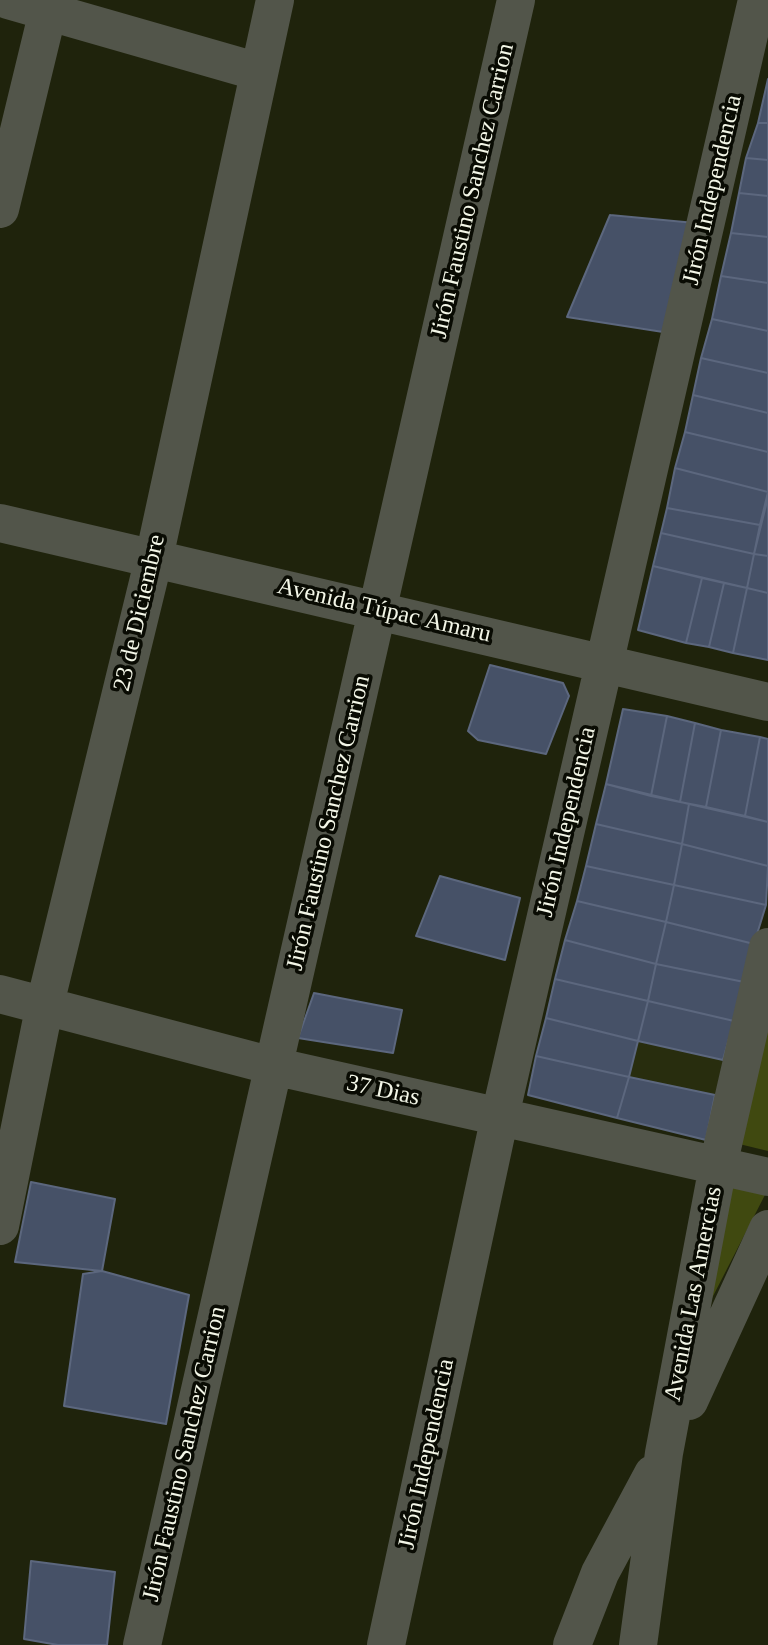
<!DOCTYPE html>
<html>
<head>
<meta charset="utf-8">
<style>
	body { margin:0 }
	canvas { display:block; background:#1f230c }
</style>
</head>
<body>
<canvas width="768" height="1645"></canvas>
<script>
const context = document.querySelector('canvas').getContext('2d');
context.lineJoin = 'round';
function fillPath(path, color) {
  context.fillStyle = color;
  context.fill(path, 'evenodd');
}
function toPath(rows) {
  const path = new Path2D();
  for (const r of rows) {
    path.moveTo(r[0], r[1]);
    for (let i = 2; i < r.length; i += 2) path.lineTo(r[i], r[i + 1]);
  }
  return path;
}
function trace(path, color, width, dash) {
  context.strokeStyle = color;
  context.lineWidth = width;
  context.lineCap = dash ? 'butt' : 'round';
  context.setLineDash(dash || []);
  context.stroke(path);
}
function drawText(font, color, halo, rows, align = 'center') {
  context.font = font + ' Georgia,serif';
  context.lineWidth = 7;
  context.setLineDash([]);
  context.textBaseline = 'middle';
  context.strokeStyle = halo;
  context.fillStyle = color;
  for (const [text, x, y, turn = 0] of rows) {
    context.save();
    context.translate(x, y);
    context.rotate((+turn || 0) * Math.PI / 180);
    context.textAlign = isNaN(turn) ? turn : align;
    if (halo) context.strokeText(text, 0, 0);
    context.fillText(text, 0, 0);
    context.restore();
  }
}
const built = toPath([
	[638,1041,723,1060,715,1095,629,1077]
]);
const green = toPath([
	[768,976,768,1151,731,1142],
	[722,1175,768,1189,710,1302]
]);
const building = toPath([
	[768,79,768,123,758,123,768,79],
	[758,123,768,123,768,160,746,158,758,123],
	[746,158,768,160,768,196,739,193,746,158],
	[739,193,768,196,768,237,731,233,739,193],
	[610,215,695,223,663,332,567,317,610,215],
	[731,233,768,237,768,283,721,276,731,233],
	[721,276,768,283,768,331,712,319,721,276],
	[712,319,768,331,768,373,701,358,712,319],
	[701,358,768,373,768,413,693,395,701,358],
	[693,395,768,413,768,452,685,432,693,395],
	[685,432,768,452,768,492,675,468,685,432],
	[675,468,768,492,760,525,667,508,675,468],
	[768,497,768,556,754,554,768,497],
	[667,508,760,525,754,554,661,533,667,508],
	[661,533,754,554,747,588,653,566,661,533],
	[754,554,768,556,768,593,747,588,754,554],
	[653,566,702,578,686,643,638,630,653,566],
	[702,578,724,583,709,647,686,643,702,578],
	[724,583,747,588,733,653,709,647,724,583],
	[747,588,768,593,768,660,733,653,747,588],
	[490,665,563,683,569,696,546,754,478,740,468,731,490,665],
	[623,709,667,716,651,796,606,784,623,709],
	[667,716,695,723,680,802,651,796,667,716],
	[695,723,721,730,706,807,680,802,695,723],
	[721,730,760,737,745,816,706,807,721,730],
	[760,737,768,739,768,822,745,816,760,737],
	[606,784,689,804,682,844,596,824,606,784],
	[689,804,768,822,768,866,682,844,689,804],
	[596,824,682,844,674,885,586,866,596,824],
	[682,844,768,866,766,905,674,885,682,844],
	[586,866,674,885,666,922,577,901,586,866],
	[440,876,520,898,505,960,416,936,440,876],
	[674,885,766,905,754,944,666,922,674,885],
	[577,901,666,922,656,964,565,940,577,901],
	[666,922,754,944,744,982,656,964,666,922],
	[565,940,656,964,648,1001,555,979,565,940],
	[656,964,744,982,734,1021,648,1001,656,964],
	[555,979,648,1001,638,1041,546,1018,555,979],
	[314,993,402,1010,393,1053,298,1038,314,993],
	[648,1001,734,1021,723,1060,638,1041,648,1001],
	[546,1018,638,1041,629,1077,536,1056,546,1018],
	[536,1056,629,1077,617,1118,528,1095,536,1056],
	[629,1077,715,1095,706,1140,617,1118,629,1077],
	[31,1182,115,1199,102,1271,15,1262,31,1182],
	[102,1271,189,1295,166,1424,64,1406,83,1274,102,1271],
	[31,1561,115,1572,107,1645,58,1645,24,1639,31,1561]
]);
const minor = toPath([
	[8,0,259,72],
	[0,209,48,11],
	[0,523,768,702],
	[0,994,273,1066,768,1177],
	[0,1226,45,1004,154,558,275,0],
	[689,1401,768,1229],
	[142,1645,516,0],
	[386,1645,500,1116,757,0],
	[572,1645,600,1573,653,1474],
	[638,1645,664,1453,718,1166,768,947]
]);
const streetNames = [
	["Jirón Independencia",713,190,-77],
	["Jirón Faustino Sanchez Carrion",473,191,-77],
	["Avenida Túpac Amaru",384,611,13],
	["23 de Diciembre",140,613,-77],
	["Jirón Independencia",567,822,-77],
	["Jirón Faustino Sanchez Carrion",329,823,-77],
	["37 Dias",383,1091,12],
	["Avenida Las Amercias",694,1294,-79],
	["Jirón Faustino Sanchez Carrion",185,1454,-77],
	["Jirón Independencia",427,1454,-78]
];
fillPath(built, '#282d0e');
fillPath(green, '#404910');
fillPath(building, '#465167');
trace(building, '#5c677e', 2);
trace(minor, '#52554a', 38);
drawText('24px', '#f3f6e7', '#090b03', streetNames);
</script>
</body>
</html>
